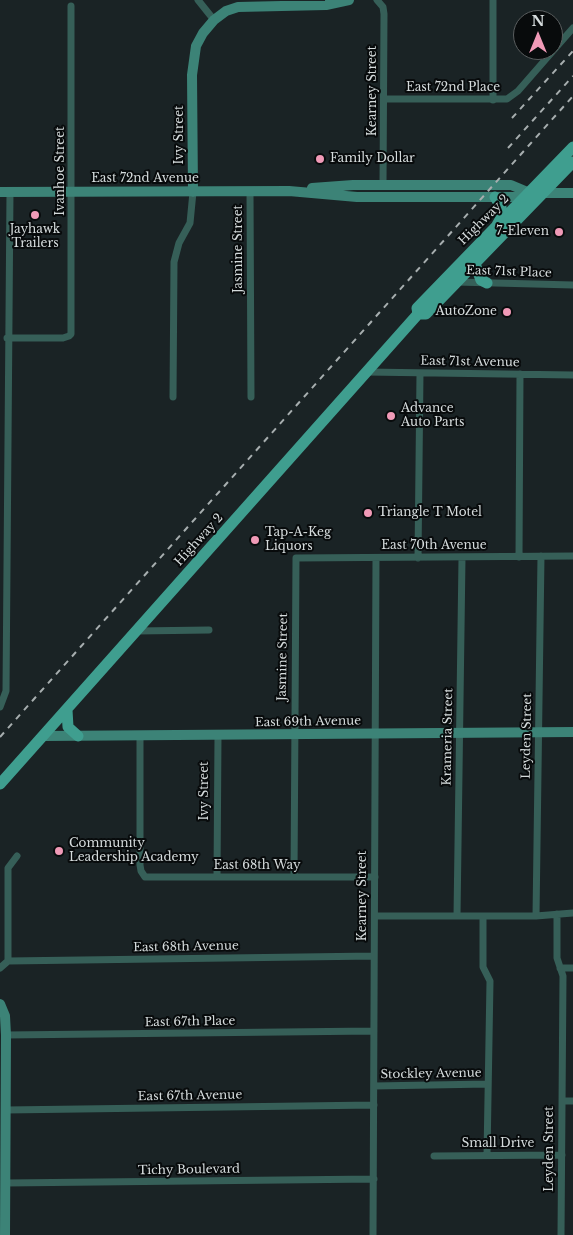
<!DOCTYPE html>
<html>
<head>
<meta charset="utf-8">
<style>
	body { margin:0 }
	#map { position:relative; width:573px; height:1235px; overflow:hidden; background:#1a2325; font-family:"Libre Baskerville",serif }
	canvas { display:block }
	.north { position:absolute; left:513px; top:10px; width:50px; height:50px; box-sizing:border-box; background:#080b0c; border:1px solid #5a5e5f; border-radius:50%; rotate:0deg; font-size:14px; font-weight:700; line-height:20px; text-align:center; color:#d5dbdc }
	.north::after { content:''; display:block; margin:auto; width:18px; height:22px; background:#f09ab7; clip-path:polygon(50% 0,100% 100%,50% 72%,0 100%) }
</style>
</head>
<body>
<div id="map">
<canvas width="573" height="1235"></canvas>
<div class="north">N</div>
</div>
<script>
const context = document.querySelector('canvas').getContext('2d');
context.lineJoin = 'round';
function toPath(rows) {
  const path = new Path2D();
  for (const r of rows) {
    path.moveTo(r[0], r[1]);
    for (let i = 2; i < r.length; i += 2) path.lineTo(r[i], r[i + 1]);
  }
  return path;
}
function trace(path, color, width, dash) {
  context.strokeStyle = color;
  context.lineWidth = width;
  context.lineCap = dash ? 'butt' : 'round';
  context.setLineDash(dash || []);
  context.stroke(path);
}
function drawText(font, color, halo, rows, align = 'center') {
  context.font = font + ' "Libre Baskerville",serif';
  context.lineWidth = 4;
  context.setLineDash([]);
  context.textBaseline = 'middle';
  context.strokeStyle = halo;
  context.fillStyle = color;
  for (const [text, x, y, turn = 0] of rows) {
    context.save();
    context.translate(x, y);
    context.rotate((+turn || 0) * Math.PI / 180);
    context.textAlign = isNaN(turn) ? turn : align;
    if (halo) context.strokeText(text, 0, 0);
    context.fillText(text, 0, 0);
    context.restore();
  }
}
const street = toPath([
	[198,0,214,20],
	[377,0,383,7,384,14,383,185],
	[493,0,493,100],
	[384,99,507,99,518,91,573,28],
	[250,192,251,397],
	[456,282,573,285],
	[7,338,63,338,69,336,71,334,71,6],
	[366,372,573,375],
	[173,397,174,262,179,243,190,223,193,192],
	[519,557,520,374],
	[418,558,420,373],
	[137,631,209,630],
	[0,707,6,691,10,192],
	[140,736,140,865,141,871,145,877,375,877],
	[217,877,218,736],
	[294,877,296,558,573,556],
	[557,914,557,958,563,976,561,1235],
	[375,916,536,916,573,913],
	[457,916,462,558],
	[483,916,483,967,490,981,487,1155],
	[536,916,541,556],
	[8,961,8,868,17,856],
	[0,968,8,961,374,956],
	[560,968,573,968],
	[6,1035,374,1031],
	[374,1086,488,1084],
	[562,1101,573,1101],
	[6,1110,374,1105],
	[434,1156,562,1155],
	[6,1183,374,1179],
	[373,1235,376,558]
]);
const secondary = toPath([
	[312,188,353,185,511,185,530,193],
	[0,192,289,191,357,197,515,197,530,193,573,193],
	[193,192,192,75,196,46,203,33,214,20,226,11,238,7,326,5,349,0],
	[44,736,573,732],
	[0,1004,5,1016,6,1035,5,1235]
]);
const primary = toPath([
	[495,197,501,207,501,218,497,225],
	[475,264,481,280,487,283],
	[418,314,426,314,573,162],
	[67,710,68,727,78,736],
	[0,784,418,314,417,308,573,147]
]);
const rail = toPath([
	[512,118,573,51],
	[508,148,573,76],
	[0,737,573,96]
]);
const markers = [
	[320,159,5,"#f09ab7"],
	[35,215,5,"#f09ab7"],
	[559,232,5,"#f09ab7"],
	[507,312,5,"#f09ab7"],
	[391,416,5,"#f09ab7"],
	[368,513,5,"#f09ab7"],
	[255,540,5,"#f09ab7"],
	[59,851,5,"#f09ab7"]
];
const streetNames = [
	["East 72nd Place",453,88],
	["Kearney Street",373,91,-90],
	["Ivy Street",180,135,-90],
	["Ivanhoe Street",61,171,-90],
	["East 72nd Avenue",145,179],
	["Highway 2",484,220,-45],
	["Jasmine Street",239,249,-90],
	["East 71st Place",509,272,2],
	["East 71st Avenue",470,362,1],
	["Highway 2",199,540,-48],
	["East 70th Avenue",434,546],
	["Jasmine Street",283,657,-89],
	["East 69th Avenue",308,722,-1],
	["Leyden Street",527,736,-89],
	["Krameria Street",448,737,-89],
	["Ivy Street",205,791,-90],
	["East 68th Way",257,866],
	["Kearney Street",363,896,-90],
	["East 68th Avenue",186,947,-1],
	["East 67th Place",190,1022,-1],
	["Stockley Avenue",431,1074,-1],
	["East 67th Avenue",190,1096,-1],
	["Small Drive",498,1144],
	["Leyden Street",550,1149,-90],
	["Tichy Boulevard",189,1170,-1]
];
const poiNames = [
	["Family Dollar",330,159],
	["Jayhawk",35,230,"center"],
	["Trailers",35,244,"center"],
	["7-Eleven",549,232,"right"],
	["AutoZone",497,312,"right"],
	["Advance",401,409],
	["Auto Parts",401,423],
	["Triangle T Motel",378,513],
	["Tap-A-Keg",265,533],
	["Liquors",265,547],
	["Community",69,844],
	["Leadership Academy",69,858]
];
trace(street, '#365f58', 7);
trace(secondary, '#3c8377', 10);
trace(primary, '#3f9e8f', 11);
trace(rail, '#a7aeaf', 2, [6, 6]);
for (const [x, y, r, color] of markers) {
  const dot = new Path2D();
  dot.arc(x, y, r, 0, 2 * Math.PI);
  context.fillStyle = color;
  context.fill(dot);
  trace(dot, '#080b0c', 2);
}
drawText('12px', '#d5dbdc', '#080b0c', streetNames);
drawText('12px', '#d5dbdc', '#080b0c', poiNames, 'left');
</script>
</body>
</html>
